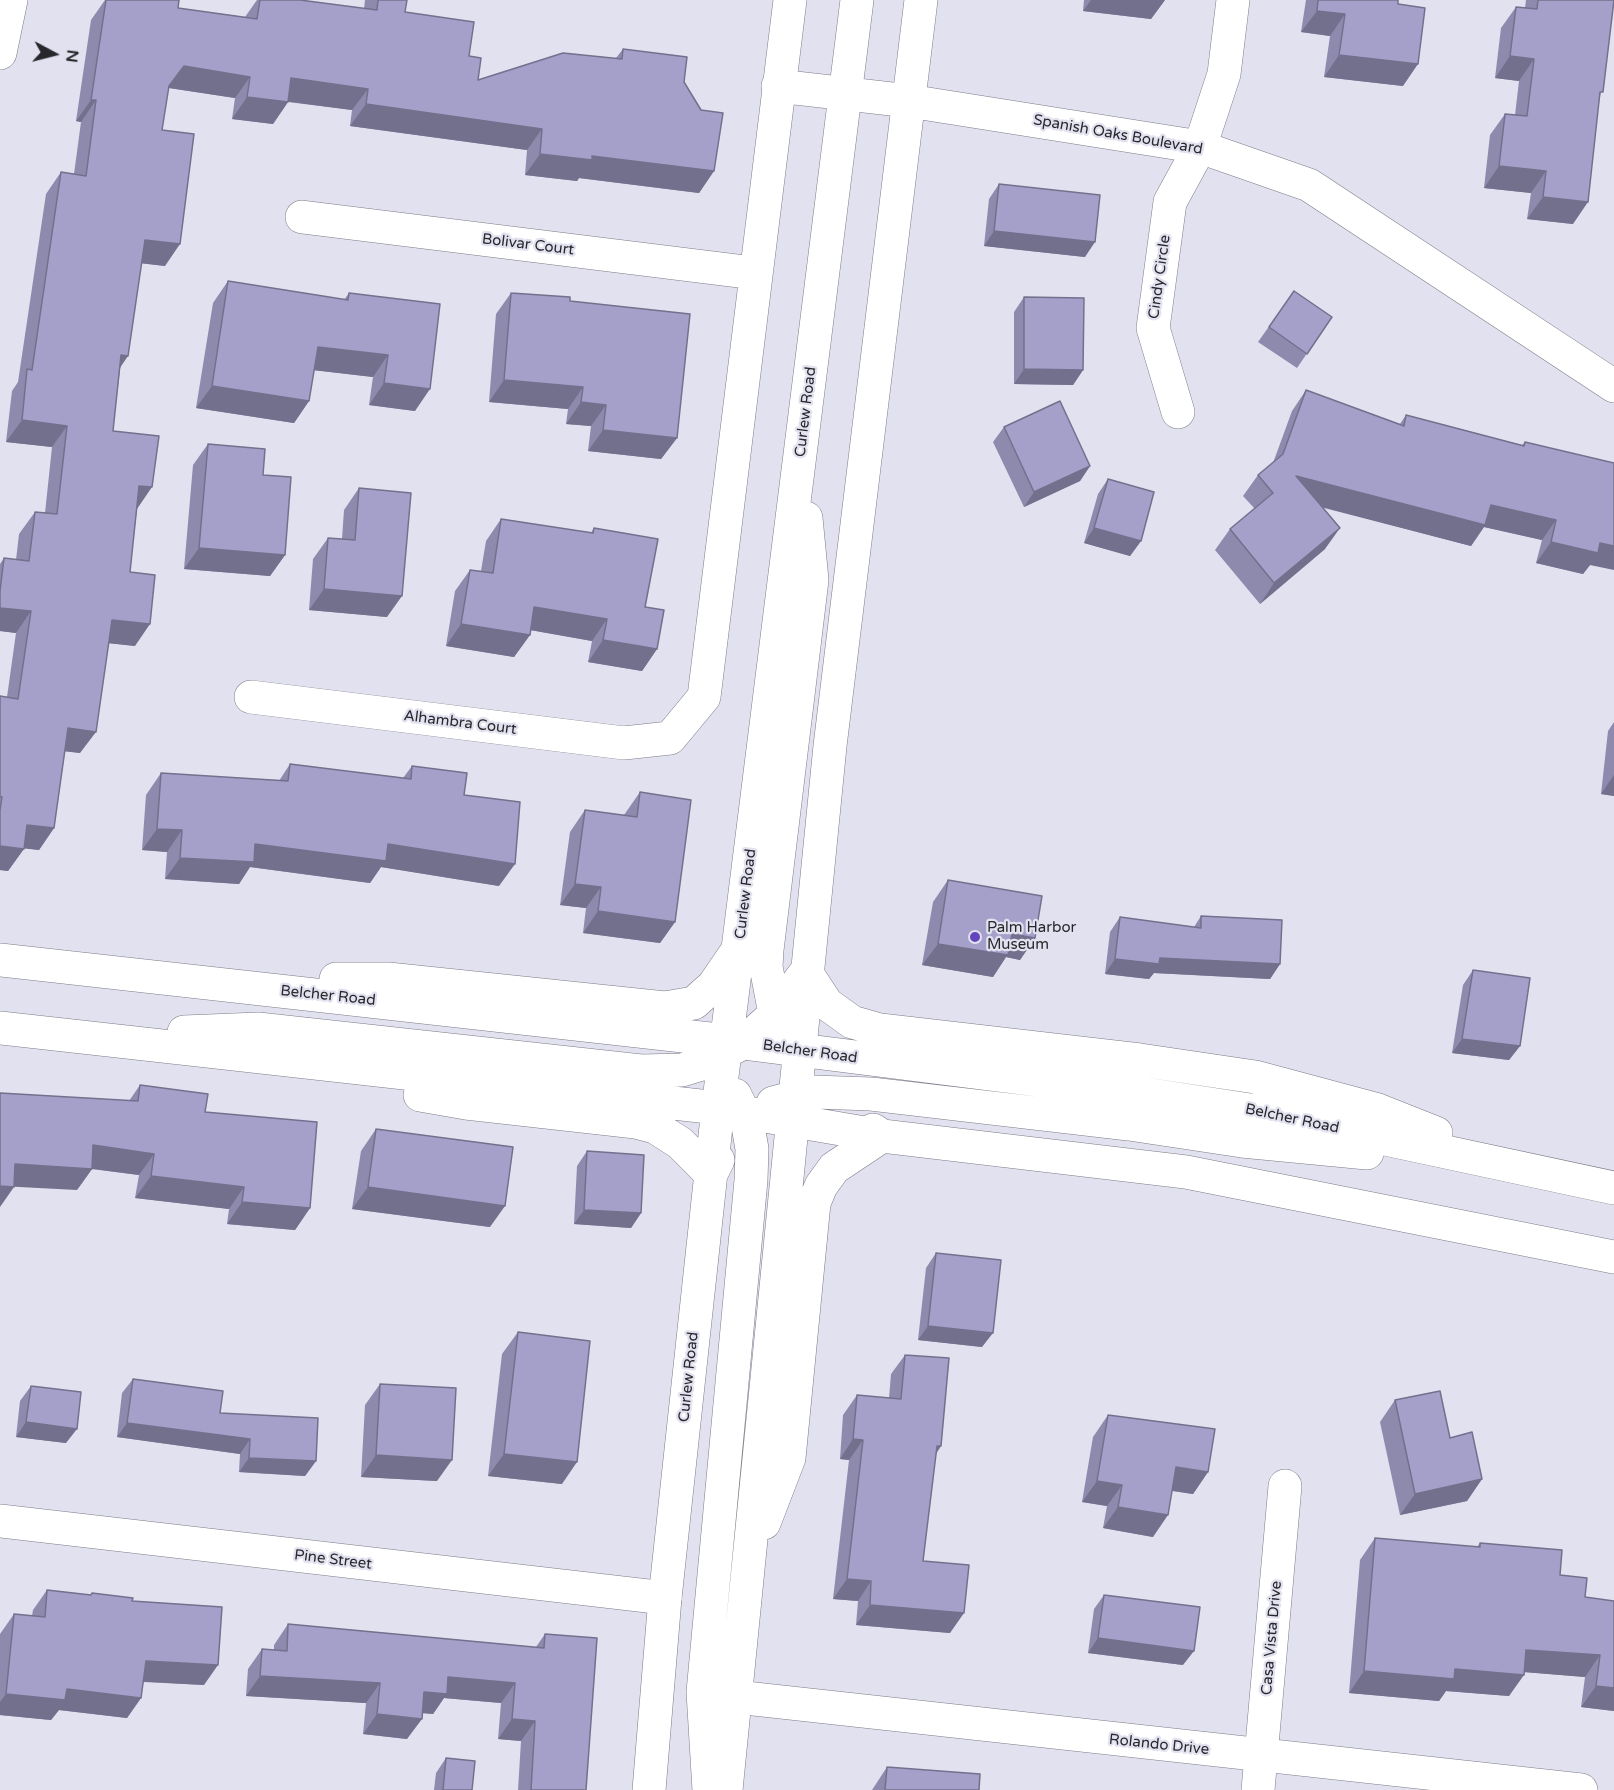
<!DOCTYPE html>
<html>
<head>
<meta charset="utf-8">
<style>
	body { margin:0 }
	#map { position:relative; width:1614px; height:1790px; overflow:hidden; background:#e2e1ef; font-family:"Varela Round",sans-serif }
	canvas { display:block }
	.north { position:absolute; left:24px; top:24px; width:60px; height:60px; -webkit-text-stroke:4px #e2e1ef; paint-order:stroke; rotate:97deg; font-size:16px; font-weight:700; line-height:24px; text-align:center; color:#27272c }
	.north::after { content:''; display:block; margin:auto; width:21px; height:27px; background:#27272c; clip-path:polygon(50% 0,100% 100%,50% 72%,0 100%) }
</style>
</head>
<body>
<div id="map">
<canvas width="1614" height="1790"></canvas>
<div class="north">N</div>
</div>
<script>
const context = document.querySelector('canvas').getContext('2d');
context.lineJoin = 'round';
function toPath(rows) {
  const path = new Path2D();
  for (const r of rows) {
    path.moveTo(r[0], r[1]);
    for (let i = 2; i < r.length; i += 2) path.lineTo(r[i], r[i + 1]);
  }
  return path;
}
function trace(path, color, width, dash) {
  context.strokeStyle = color;
  context.lineWidth = width;
  context.lineCap = dash ? 'butt' : 'round';
  context.setLineDash(dash || []);
  context.stroke(path);
}
function fillPath(path, color) {
  context.fillStyle = color;
  context.fill(path, 'evenodd');
}
function drawText(font, color, halo, rows, align = 'center') {
  context.font = font + ' "Varela Round",sans-serif';
  context.lineWidth = 4.5;
  context.setLineDash([]);
  context.textBaseline = 'middle';
  context.strokeStyle = halo;
  context.fillStyle = color;
  for (const [text, x, y, turn = 0] of rows) {
    context.save();
    context.translate(x, y);
    context.rotate((+turn || 0) * Math.PI / 180);
    context.textAlign = isNaN(turn) ? turn : align;
    if (halo) context.strokeText(text, 0, 0);
    context.fillText(text, 0, 0);
    context.restore();
  }
}
const minor = toPath([
	[0,53,11,0],
	[778,86,909,101,1200,147,1309,185,1614,386],
	[302,217,754,273],
	[1178,412,1153,328,1170,202,1200,147,1224,74,1233,0],
	[251,697,624,743,670,738,704,697,790,0],
	[0,1521,665,1598],
	[736,1697,1581,1790],
	[1258,1790,1285,1486]
]);
const major = toPath([
	[0,960,728,1041,1132,1092,1250,1110,1614,1188],
	[336,979,388,979,665,1008,694,1003,713,986,737,951],
	[0,1028,718,1108,882,1136,1186,1172,1614,1257],
	[778,1029,766,967,767,950,812,580,806,518],
	[184,1032,258,1029,641,1071,682,1070,705,1063,743,1043,773,1016,806,972,827,1004,852,1022,880,1030,1140,1060,1255,1077,1378,1110,1436,1133],
	[420,1095,466,1103,636,1122,655,1127,680,1143,711,1174,718,1160],
	[773,1103,814,1092,871,1094,1129,1124,1242,1141,1367,1153],
	[764,1523,789,1458,814,1203,821,1186,834,1168,882,1136,873,1130],
	[649,1790,665,1598,718,1108,857,0],
	[709,1790,703,1692,751,1180,752,1149,747,1120,735,1095],
	[726,1790,830,746,921,0]
]);
const wall = toPath([
	[105,0,179,0,178,8,245,17,257,0,300,0,364,9,365,0,407,0,405,12,469,56,478,80,616,58,623,49,684,82,714,171,699,193,579,178,577,181,525,175,527,150,350,126,352,110,288,102,273,124,232,119,235,98,169,88,168,89,162,130,165,266,141,263,120,369,113,431,137,509,130,572,135,646,109,643,80,753,65,751,54,828,39,850,24,848,8,871,0,870,0,696,7,697,16,633,0,631,0,564,4,558,16,560,19,534,35,512,45,513,52,447,6,442,12,391,18,382,46,194,61,172,74,174,81,122,76,121,91,20],
	[1084,0,1165,0,1151,19,1083,11],
	[1306,0,1398,0,1403,86,1324,77,1330,36,1301,32],
	[1526,0,1614,0,1600,97,1573,224,1527,219,1531,193,1484,188,1490,135,1505,114,1515,115,1519,81,1495,78,1501,28,1516,7,1525,8],
	[999,184,1085,257,984,246,989,199],
	[228,281,344,300,349,293,440,304,415,411,369,405,373,377,314,370,309,401,294,423,196,408,213,303],
	[1294,291,1332,317,1297,368,1258,342],
	[511,293,570,301,677,438,661,459,588,451,591,426,566,424,568,409,489,402,496,314],
	[1024,297,1083,370,1073,385,1014,384,1014,312],
	[1306,390,1400,424,1406,415,1522,445,1525,442,1590,565,1583,574,1536,563,1542,540,1484,527,1471,546,1323,507,1325,549,1260,604,1215,550,1230,529,1255,509,1243,496,1258,475,1273,463,1292,411],
	[1004,427,1090,466,1080,481,1024,507,993,442],
	[208,444,263,475,285,555,270,576,184,569,193,465],
	[1108,479,1141,541,1130,556,1084,543,1098,494],
	[359,488,387,617,309,610,313,559,328,538,342,539,344,510],
	[501,519,591,533,594,528,645,607,657,649,642,671,588,662,592,641,530,630,530,635,514,657,446,646,455,591,470,570,481,571,486,541],
	[1614,722,1614,796,1601,794,1608,731],
	[290,764,403,778,412,766,464,795,499,886,381,867,370,883,250,867,239,884,165,879,167,852,142,850,146,795,161,773,279,781],
	[640,792,675,922,660,943,583,933,586,908,560,905,570,832,585,810,624,815],
	[948,880,1035,938,1020,960,1006,957,993,977,922,965,933,902],
	[1201,916,1280,964,1270,979,1154,973,1149,979,1105,974,1110,932,1120,917,1194,927],
	[1473,970,1520,1046,1509,1060,1452,1053,1463,985],
	[140,1085,205,1112,310,1208,295,1230,227,1224,229,1209,135,1198,139,1175,92,1169,77,1190,129,1101],
	[376,1129,490,1227,352,1209,361,1151],
	[587,1151,641,1213,631,1228,574,1224,577,1166],
	[936,1253,982,1347,918,1340,926,1268],
	[518,1332,562,1484,488,1476,502,1354],
	[905,1355,941,1446,936,1454,923,1561,950,1633,856,1625,858,1601,833,1599,849,1460,840,1459,843,1415,857,1395,889,1398,891,1374],
	[133,1379,220,1413,316,1461,305,1476,239,1472,240,1454,117,1437,122,1393],
	[380,1384,437,1481,361,1477,365,1405],
	[31,1386,66,1443,16,1437,20,1401],
	[1395,1400,1450,1438,1482,1479,1467,1501,1400,1515,1380,1422],
	[1108,1415,1208,1472,1193,1494,1172,1491,1153,1537,1103,1528,1107,1506,1082,1502,1093,1437],
	[1375,1538,1477,1547,1480,1543,1560,1575,1585,1597,1614,1711,1581,1707,1585,1677,1524,1672,1509,1696,1446,1691,1439,1701,1349,1693,1360,1560],
	[47,1590,90,1595,92,1593,132,1601,204,1685,143,1682,141,1698,127,1718,59,1710,51,1720,0,1715,0,1634,14,1614,32,1616,33,1610],
	[1104,1595,1183,1665,1088,1653,1094,1609],
	[288,1624,536,1647,545,1634,586,1790,518,1790,521,1741,498,1739,501,1703,444,1698,433,1714,422,1713,407,1739,363,1734,366,1703,246,1696,248,1669,262,1649,274,1650,274,1645],
	[446,1758,472,1790,434,1790,436,1773],
	[887,1767,979,1790,872,1790]
]);
const shadedWall = toPath([
	[1091,0,1165,0,1151,19,1083,11],
	[1317,11,1345,14,1330,36,1301,32],
	[1339,55,1418,64,1403,86,1324,77],
	[1510,56,1534,59,1519,81,1495,78],
	[184,66,250,77,235,98,169,88,154,108],
	[291,78,368,89,352,110,276,100],
	[247,97,288,102,273,124,232,119],
	[91,100,96,100,81,122,76,121],
	[366,104,542,129,527,150,350,126],
	[540,154,592,156,714,171,699,193,579,178,577,181,525,175],
	[1499,166,1546,171,1531,193,1484,188],
	[1543,197,1588,202,1573,224,1527,219],
	[994,231,1095,242,1085,257,984,246],
	[145,240,180,244,165,266,130,262],
	[318,347,388,355,373,377,303,369],
	[121,355,128,356,113,378],
	[1024,369,1083,370,1073,385,1014,384],
	[504,380,583,387,568,409,489,402],
	[384,383,430,389,415,411,369,405],
	[212,386,309,401,294,423,196,408],
	[581,402,606,405,591,426,566,424],
	[22,420,67,426,52,447,6,442],
	[603,430,677,438,661,459,588,451],
	[1090,466,1080,481,1024,507,1034,492],
	[1296,476,1491,505,1556,520,1542,540,1484,527,1471,546,1282,497],
	[139,486,152,487,137,509,124,508],
	[1094,528,1141,541,1130,556,1084,543],
	[1340,528,1325,549,1260,604,1274,583],
	[1551,542,1600,543,1614,546,1614,570,1590,565,1583,574,1536,563],
	[199,548,285,555,270,576,184,569],
	[324,589,402,596,387,617,309,610],
	[534,607,607,619,592,641,519,628],
	[0,608,31,611,16,633,0,631],
	[112,620,150,624,135,646,97,642],
	[461,624,530,635,514,657,446,646],
	[603,640,657,649,642,671,588,662],
	[68,728,96,732,80,753,53,750],
	[1614,775,1614,796,1601,794],
	[27,825,54,828,39,850,11,847],
	[157,829,182,830,167,852,142,850],
	[255,844,388,844,515,864,499,886,381,867,370,883,250,867,239,884,165,879,180,858],
	[0,846,24,849,8,871,0,870],
	[575,884,601,887,586,908,560,905],
	[598,911,675,922,660,943,583,933],
	[1012,934,1035,938,1020,960,1006,957,993,977,922,965,938,944],
	[1160,958,1280,964,1270,979,1154,973,1149,979,1105,974,1115,959],
	[1462,1039,1520,1046,1509,1060,1452,1053],
	[93,1145,154,1154,139,1175,78,1167],
	[15,1164,92,1169,77,1190,0,1186],
	[151,1176,244,1187,229,1209,135,1198],
	[0,1186,14,1187,0,1207],
	[368,1187,505,1206,490,1227,352,1209],
	[242,1202,310,1208,295,1230,227,1224],
	[584,1210,641,1213,631,1228,574,1224],
	[928,1326,993,1333,982,1347,918,1340],
	[26,1422,77,1429,66,1443,16,1437],
	[127,1423,250,1439,240,1454,117,1437],
	[853,1439,863,1440,849,1460,840,1459],
	[937,1446,941,1446,927,1466],
	[504,1454,577,1462,562,1484,488,1476],
	[376,1455,452,1460,437,1481,361,1477],
	[249,1458,316,1461,305,1476,239,1472],
	[1176,1467,1208,1472,1193,1494,1161,1489],
	[1482,1479,1467,1501,1400,1515,1415,1494],
	[1097,1481,1122,1485,1107,1506,1082,1502],
	[1118,1507,1168,1515,1153,1537,1103,1528],
	[847,1579,871,1581,858,1601,833,1599],
	[870,1605,964,1613,950,1633,856,1625],
	[1098,1638,1194,1651,1183,1665,1088,1653],
	[1526,1650,1600,1655,1585,1677,1511,1671],
	[146,1661,218,1665,204,1685,132,1681],
	[1455,1669,1524,1675,1509,1696,1446,1691,1439,1701,1349,1693,1364,1671],
	[260,1676,380,1683,366,1703,246,1696],
	[448,1677,515,1683,501,1703,444,1698,433,1714,410,1712,424,1692],
	[1596,1686,1614,1688,1614,1711,1581,1707],
	[67,1689,141,1698,127,1718,59,1710,51,1720,0,1715,0,1702,6,1694],
	[377,1714,422,1719,407,1739,363,1734],
	[512,1719,535,1721,521,1741,498,1739]
]);
const building = toPath([
	[106,0,179,0,178,8,257,19,260,0,300,0,377,10,378,0,407,0,405,12,474,22,469,56,481,58,478,80,563,53,622,59,623,49,687,57,684,82,701,110,723,113,714,171,592,156,592,160,540,154,542,129,366,104,368,89,291,78,288,102,247,97,250,77,184,66,169,86,162,130,194,134,180,244,145,240,128,356,121,355,113,431,159,436,152,487,139,486,130,572,155,575,150,624,112,620,96,732,68,728,54,828,27,825,24,849,0,846,0,810,2,797,0,797,0,696,18,699,31,611,0,608,0,591,4,558,29,561,35,512,57,514,67,426,22,420,27,369,32,370,61,172,86,176,96,100,91,100,106,0],
	[1318,0,1398,0,1398,4,1425,8,1418,64,1339,55,1345,14,1317,11,1318,0],
	[1538,0,1614,0,1603,92,1600,92,1588,202,1543,197,1546,171,1499,166,1505,114,1527,116,1534,59,1510,56,1516,7,1537,9,1538,0],
	[999,184,1100,195,1095,242,994,231,999,184],
	[228,281,348,300,349,293,440,304,430,389,384,383,388,355,318,347,309,401,212,386,228,281],
	[1294,291,1332,317,1307,354,1269,327,1294,291],
	[511,293,570,297,570,301,690,314,677,438,603,430,606,405,581,402,583,387,504,380,511,293],
	[1024,297,1084,298,1083,370,1024,369,1024,297],
	[1306,390,1404,426,1406,415,1524,446,1525,442,1614,463,1614,546,1600,543,1598,553,1551,542,1556,520,1491,505,1485,525,1296,476,1340,528,1274,583,1230,529,1273,493,1258,475,1283,454,1306,390],
	[1060,401,1090,466,1034,492,1004,427,1060,401],
	[208,444,265,449,263,475,291,477,285,555,199,548,208,444],
	[1108,479,1154,492,1141,541,1094,528,1108,479],
	[359,488,411,493,402,596,324,589,328,538,355,540,359,488],
	[501,519,593,533,594,528,658,539,645,607,664,610,657,649,603,640,607,619,534,607,530,635,461,624,470,570,493,573,501,519],
	[290,764,411,779,412,766,467,773,464,795,520,802,515,864,388,844,386,861,255,844,254,862,180,858,182,830,157,829,161,773,288,781,290,764],
	[640,792,691,800,675,922,598,911,601,887,575,884,585,810,637,817,640,792],
	[948,880,1042,896,1035,938,1012,934,1008,955,938,944,948,880],
	[1201,916,1282,920,1280,964,1160,958,1159,964,1115,959,1120,917,1201,928,1201,916],
	[1473,970,1530,978,1520,1046,1462,1039,1473,970],
	[140,1085,208,1094,205,1112,317,1122,310,1208,242,1202,244,1187,151,1176,154,1154,93,1145,92,1169,15,1164,14,1187,0,1186,0,1093,138,1101,140,1085],
	[376,1129,513,1147,505,1206,368,1187,376,1129],
	[587,1151,644,1155,641,1213,584,1210,587,1151],
	[936,1253,1001,1260,993,1333,928,1326,936,1253],
	[518,1332,590,1341,577,1462,504,1454,518,1332],
	[905,1355,949,1358,941,1446,937,1446,923,1561,969,1565,964,1613,870,1605,871,1581,847,1579,863,1440,853,1439,857,1395,901,1399,905,1355],
	[133,1379,223,1391,220,1413,318,1418,316,1461,249,1458,250,1439,127,1423,133,1379],
	[380,1384,456,1388,452,1460,376,1455,380,1384],
	[31,1386,81,1392,77,1429,26,1422,31,1386],
	[1440,1391,1450,1438,1472,1432,1482,1479,1415,1494,1395,1400,1440,1391],
	[1108,1415,1215,1429,1208,1472,1176,1467,1168,1515,1118,1507,1122,1485,1097,1481,1108,1415],
	[1375,1538,1480,1547,1480,1543,1562,1550,1560,1575,1587,1578,1585,1597,1614,1601,1614,1688,1596,1686,1600,1655,1526,1650,1524,1675,1455,1669,1454,1679,1364,1671,1375,1538],
	[47,1590,91,1595,92,1593,133,1598,132,1601,222,1607,218,1665,146,1661,141,1698,67,1689,65,1700,6,1694,14,1614,45,1617,47,1590],
	[1104,1595,1200,1607,1194,1651,1098,1638,1104,1595],
	[288,1624,544,1648,545,1634,597,1638,586,1790,531,1790,535,1721,512,1719,515,1683,448,1677,447,1694,424,1692,422,1719,377,1714,380,1683,260,1676,262,1649,287,1651,288,1624],
	[446,1758,475,1761,472,1790,443,1790,446,1758],
	[887,1767,980,1774,979,1790,885,1790,887,1767]
]);
const markers = [
	[975,937,6,"#6345be"]
];
const streetNames = [
	["Spanish Oaks Boulevard",1118,135,10],
	["Bolivar Court",528,245,7],
	["Cindy Circle",1160,277,-82],
	["Curlew Road",806,412,-83],
	["Alhambra Court",460,723,7],
	["Curlew Road",746,894,-83],
	["Belcher Road",328,996,6],
	["Belcher Road",810,1052,8],
	["Belcher Road",1292,1119,12],
	["Curlew Road",689,1377,-84],
	["Pine Street",333,1560,7],
	["Casa Vista Drive",1272,1638,-85],
	["Rolando Drive",1159,1745,6]
];
const poiNames = [
	["Palm Harbor",987,928],
	["Museum",987,945]
];
trace(minor, '#7c7b88', 34);
trace(major, '#7c7b88', 34);
trace(minor, '#fff', 33);
trace(major, '#fff', 33);
fillPath(wall, '#8d8aae');
fillPath(shadedWall, '#73708d');
fillPath(building, '#a4a0ca');
trace(building, '#73708d', 1.5);
for (const [x, y, r, color] of markers) {
  const dot = new Path2D();
  dot.arc(x, y, r, 0, 2 * Math.PI);
  context.fillStyle = color;
  context.fill(dot);
  trace(dot, '#e2e1ef', 2);
}
drawText('15px', '#27272c', '#e2e1ef', streetNames);
drawText('15px', '#27272c', '#e2e1ef', poiNames, 'left');
</script>
</body>
</html>
